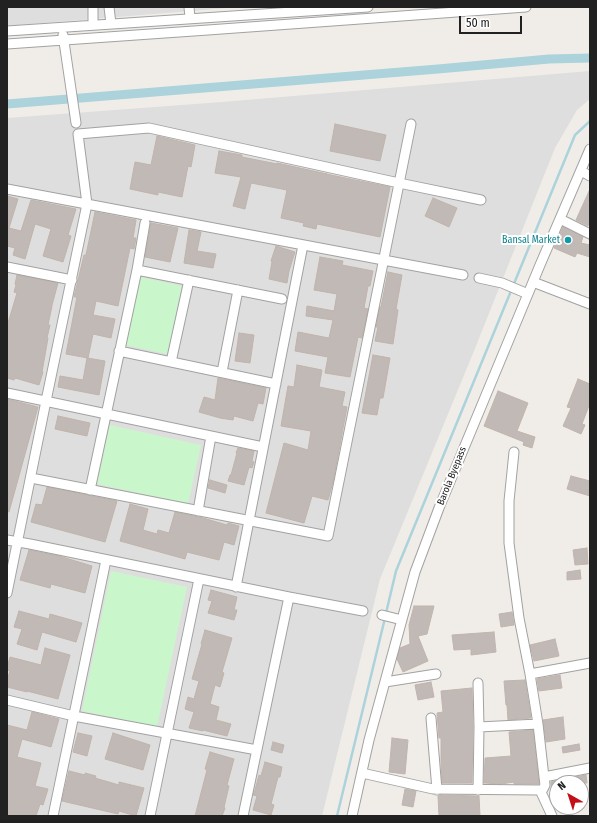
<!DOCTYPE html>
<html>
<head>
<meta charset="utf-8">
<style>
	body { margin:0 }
	#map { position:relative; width:597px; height:823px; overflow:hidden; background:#f0ede8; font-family:"Fira Sans Condensed",sans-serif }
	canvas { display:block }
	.frame { position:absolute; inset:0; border:8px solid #212121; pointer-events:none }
	.north { position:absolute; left:549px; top:775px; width:40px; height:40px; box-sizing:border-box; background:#fff; border:1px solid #a6a6a6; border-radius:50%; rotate:321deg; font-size:11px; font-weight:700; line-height:16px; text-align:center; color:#212121 }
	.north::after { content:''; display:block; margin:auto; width:14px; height:18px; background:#c30f17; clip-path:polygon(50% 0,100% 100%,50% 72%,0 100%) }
	.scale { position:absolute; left:459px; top:16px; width:63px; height:18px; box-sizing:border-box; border:2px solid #212121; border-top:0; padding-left:5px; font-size:12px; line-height:14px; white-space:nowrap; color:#212121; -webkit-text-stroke:3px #fff; paint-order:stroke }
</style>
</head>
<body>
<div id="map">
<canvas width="597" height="823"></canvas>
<div class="frame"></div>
<div class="north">N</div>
<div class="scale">50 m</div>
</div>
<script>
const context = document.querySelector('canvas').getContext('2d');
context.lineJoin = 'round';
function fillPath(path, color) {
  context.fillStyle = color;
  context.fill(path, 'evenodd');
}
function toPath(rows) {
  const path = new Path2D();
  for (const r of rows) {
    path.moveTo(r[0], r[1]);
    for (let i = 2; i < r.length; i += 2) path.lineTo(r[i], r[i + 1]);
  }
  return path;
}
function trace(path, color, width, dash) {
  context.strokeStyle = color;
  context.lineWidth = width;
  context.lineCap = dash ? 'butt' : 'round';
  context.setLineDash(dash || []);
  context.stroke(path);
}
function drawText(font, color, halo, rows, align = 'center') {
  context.font = font + ' "Fira Sans Condensed",sans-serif';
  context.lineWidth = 4;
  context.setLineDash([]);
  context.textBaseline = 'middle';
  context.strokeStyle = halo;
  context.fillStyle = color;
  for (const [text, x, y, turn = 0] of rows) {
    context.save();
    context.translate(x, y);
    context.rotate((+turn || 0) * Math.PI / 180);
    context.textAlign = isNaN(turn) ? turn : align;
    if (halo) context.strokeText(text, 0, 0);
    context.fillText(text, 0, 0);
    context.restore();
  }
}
const residential = toPath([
	[7,7,240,7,7,26],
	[590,71,590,99,577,110,555,148,474,351,380,579,322,816,7,816,7,118,222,102]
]);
const park = toPath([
	[140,277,182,286,167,354,125,345],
	[110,425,201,445,188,504,97,484],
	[111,571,187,587,157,727,82,711]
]);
const stream = toPath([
	[386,613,396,571,575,135,590,121],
	[337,816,385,618]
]);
const canal = toPath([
	[7,104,438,69,549,59,590,58]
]);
const building = toPath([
	[335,124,386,135,380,161,330,151,335,124],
	[157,136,195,145,191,167,188,166,182,197,158,192,158,195,130,189,135,162,151,165,157,136],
	[219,151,242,155,242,157,277,164,277,163,327,174,326,174,355,180,390,187,380,237,317,224,316,229,303,226,304,223,281,218,287,190,251,183,245,209,233,206,241,177,215,173,219,151],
	[590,189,590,221,588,226,576,220,590,189],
	[7,196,18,199,9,228,21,231,31,200,76,209,68,235,71,236,63,262,43,256,51,229,35,224,25,259,13,255,15,248,7,246,7,196],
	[433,198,457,208,449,227,425,216,433,198],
	[95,212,136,220,133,238,136,238,134,249,130,248,118,306,96,301,93,315,115,319,111,338,93,334,88,358,66,354,77,297,74,297,84,255,86,255,95,212],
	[151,223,178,228,170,262,145,257,151,223],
	[563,227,583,237,581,243,590,245,590,257,577,253,575,257,554,248,563,227],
	[189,230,201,232,197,251,216,254,213,268,184,263,189,230],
	[276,246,295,252,289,271,287,283,269,279,272,262,271,261,276,246],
	[320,257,343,261,342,265,373,271,370,286,368,286,364,308,368,309,362,338,358,337,350,377,325,373,328,357,295,351,298,332,329,338,333,320,306,316,307,306,334,311,337,294,314,290,320,257],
	[388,272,402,275,396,309,398,310,393,344,375,341,378,327,376,327,380,307,381,307,388,272],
	[17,275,58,283,52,305,52,306,48,325,50,325,47,338,48,338,42,372,43,372,39,385,15,378,14,380,7,378,7,323,8,323,17,293,14,292,16,285,15,284,17,275],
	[239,333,254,335,250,363,235,361,239,333],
	[373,355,390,358,383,398,380,398,377,415,362,413,373,355],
	[87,358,105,361,99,395,58,387,60,376,83,380,87,358],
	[297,365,322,370,319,387,345,392,342,406,347,407,333,482,328,500,312,496,304,523,266,513,284,443,308,450,311,431,281,426,288,386,294,387,297,365],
	[218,378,266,388,263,404,258,403,253,421,234,416,233,420,220,418,199,412,204,397,215,400,218,378],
	[578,379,590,384,590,403,582,424,585,425,581,434,563,426,571,408,567,407,578,379],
	[498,391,528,403,517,431,535,437,532,448,523,445,524,442,484,426,498,391],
	[7,399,38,407,9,512,7,511,7,399],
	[58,416,90,423,87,436,55,429,58,416],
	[238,448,254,451,252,461,254,462,252,468,249,467,244,485,228,481,230,475,231,475,237,453,236,453,238,448],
	[571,476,590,481,590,496,567,489,571,476],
	[210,480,227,485,225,493,208,488,210,480],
	[47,487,117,501,105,542,31,522,36,504,42,505,47,487],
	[130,504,148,509,143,530,157,534,158,530,169,533,175,512,203,518,227,525,228,523,239,526,234,545,224,542,219,560,187,552,185,559,120,541,130,504],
	[587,548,588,564,575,565,573,550,587,548],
	[29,550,59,556,92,566,85,593,51,584,50,588,20,580,29,550],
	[580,570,581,579,567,580,567,572,580,570],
	[211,590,237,597,234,610,237,610,234,620,208,613,212,601,208,600,211,590],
	[414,606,434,606,427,634,418,636,428,661,403,672,397,659,400,648,410,644,409,625,414,606],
	[19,611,49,619,50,614,82,623,76,642,42,632,37,650,17,644,22,629,14,627,19,611],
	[512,612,514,625,501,627,499,614,512,612],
	[205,630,232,638,222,672,224,673,220,687,215,685,210,704,219,707,216,720,231,724,227,736,203,730,203,731,189,728,194,712,185,709,188,697,194,699,199,681,192,679,202,644,201,644,205,630],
	[494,632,496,652,471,655,471,649,454,650,452,635,494,632],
	[555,639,559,656,534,661,530,645,555,639],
	[45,648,70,655,58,699,27,691,27,692,7,687,7,680,10,671,7,670,7,668,10,657,41,665,45,648],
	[560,675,562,688,539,691,537,679,560,675],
	[525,680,531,718,508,720,507,705,506,705,504,681,525,680],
	[431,682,434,697,418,700,415,685,431,682],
	[472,688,473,727,472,783,442,783,441,760,441,738,439,738,437,713,443,712,441,691,472,688],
	[32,712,59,719,51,747,22,739,17,757,41,763,35,786,48,789,43,805,40,804,36,816,7,816,7,725,27,730,32,712],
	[563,717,565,739,546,742,543,720,563,717],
	[533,730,539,784,514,784,514,782,501,784,484,783,485,758,511,756,509,732,533,730],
	[78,733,92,736,87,756,73,752,78,733],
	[113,733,150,745,143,770,105,759,113,733],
	[392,738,408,740,405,774,389,772,392,738],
	[273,742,284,745,282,753,271,750,273,742],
	[579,744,580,750,563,753,562,747,579,744],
	[210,752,234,759,227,785,229,786,224,807,225,808,222,816,195,816,207,770,205,769,210,752],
	[265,762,282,767,280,777,278,777,271,804,274,805,271,815,253,810,257,796,253,795,255,790,259,775,261,776,265,762],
	[69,771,85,775,85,773,96,776,95,778,119,785,119,782,144,788,136,816,119,811,118,814,62,801,69,771],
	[586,775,587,783,557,783,557,797,552,797,551,782,586,775],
	[405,789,416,791,413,807,402,805,405,789],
	[440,795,479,796,480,816,439,816,438,796,440,795]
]);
const minor = toPath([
	[93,7,93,25],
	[109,7,111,24],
	[189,7,190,18],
	[7,31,368,7],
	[63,35,76,123],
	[7,44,208,30,526,7],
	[581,171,590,176],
	[7,189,463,275],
	[560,219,590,234],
	[7,267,72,280],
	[137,270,282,299],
	[479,278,502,283,528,294],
	[533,282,590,304],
	[119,351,276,384],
	[171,362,189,280],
	[222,372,238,290],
	[7,393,263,447],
	[514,452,509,501,509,543,519,618,530,674],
	[31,478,328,536,411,124],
	[90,490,137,270,145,223],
	[198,511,211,436],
	[7,540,30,544,289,597,363,611],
	[236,587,303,245],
	[7,593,46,401,87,204,78,134,149,128,399,183,481,200],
	[382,615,402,620],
	[385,682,436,674],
	[7,700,74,716,257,750],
	[431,718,437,790],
	[479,727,538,724],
	[362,773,433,789,540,790,543,789,545,785,544,777,538,724,530,674,590,663],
	[544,777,590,768],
	[478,790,479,727,478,683],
	[540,790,552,816],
	[53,816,106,560],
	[150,816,199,579],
	[243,816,289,597],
	[352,816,369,740,415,572,439,508,540,265,590,149]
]);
const markers = [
	[568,240,4,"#0f9aa8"]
];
const cultureNames = [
	["Bansal Market",560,240]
];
const streetNames = [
	["Barola Byepass",452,476,-68]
];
fillPath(residential, '#dfdede');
fillPath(park, '#c9f6cb');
trace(stream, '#acd2db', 2.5);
trace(canal, '#acd2db', 9);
fillPath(building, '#c1b9b5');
trace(building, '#c1b4ab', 1);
trace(minor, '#a2a2a2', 11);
trace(minor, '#fff', 9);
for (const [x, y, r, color] of markers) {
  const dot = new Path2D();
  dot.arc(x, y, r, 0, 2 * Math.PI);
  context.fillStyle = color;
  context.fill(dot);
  trace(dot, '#fff', 1.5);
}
drawText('10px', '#0d838f', '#fff', cultureNames, 'right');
drawText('10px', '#212121', '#fff', streetNames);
</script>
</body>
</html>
